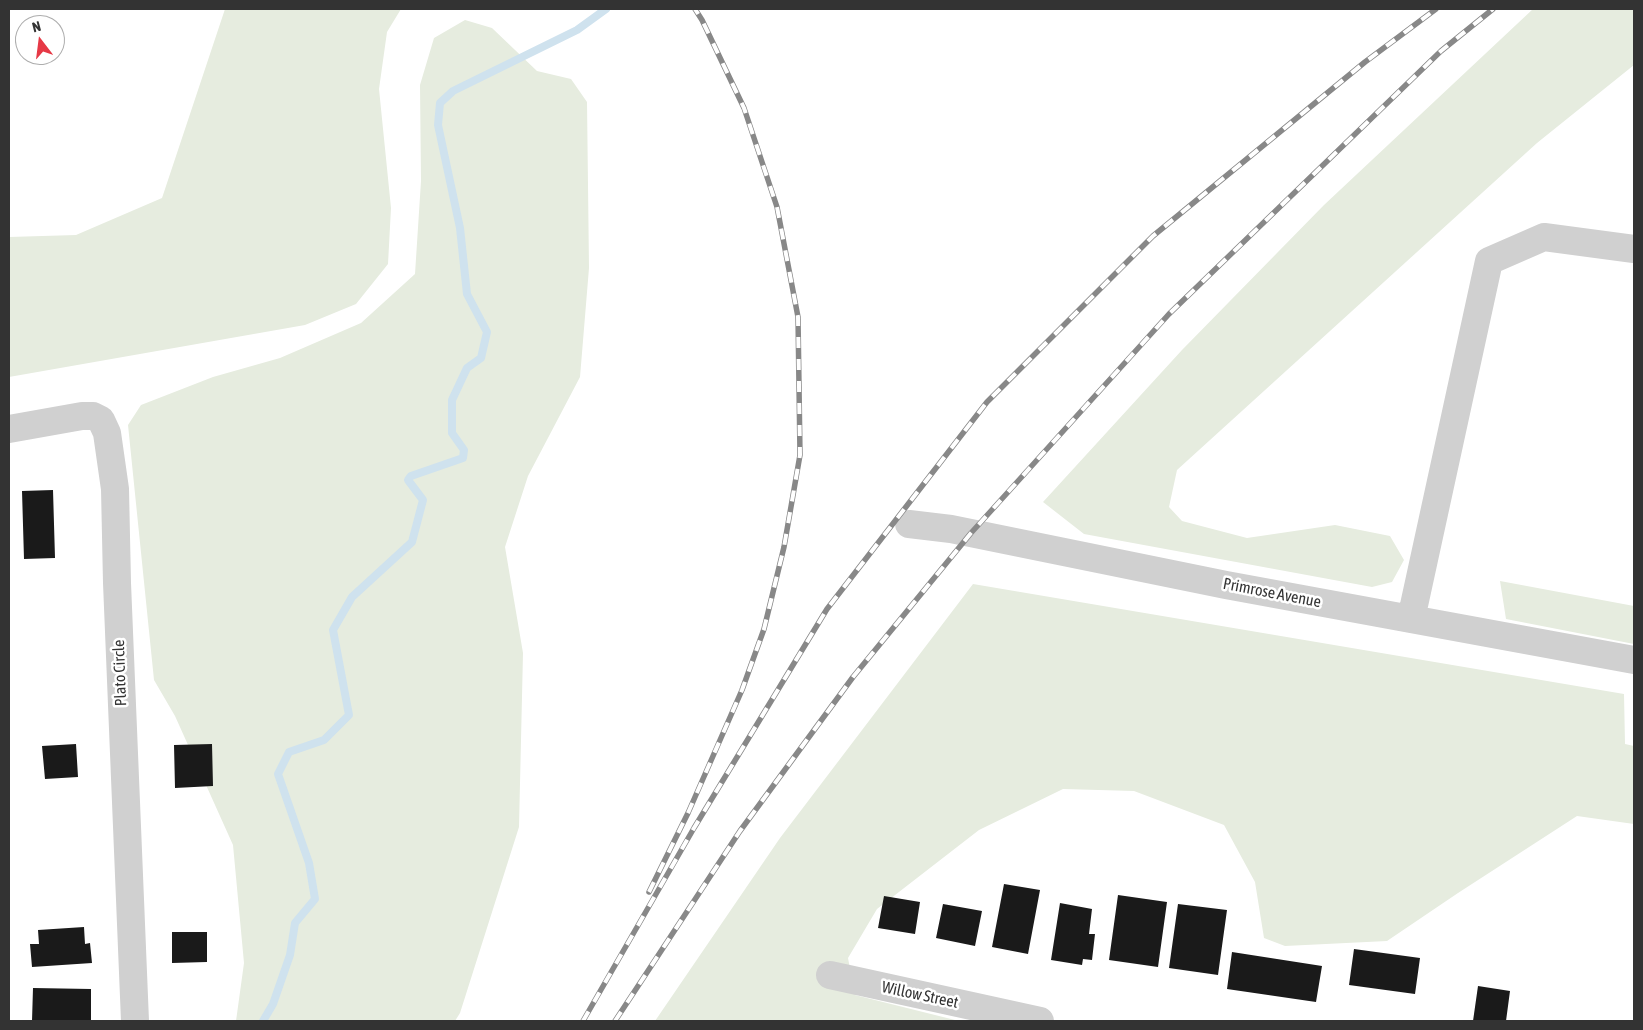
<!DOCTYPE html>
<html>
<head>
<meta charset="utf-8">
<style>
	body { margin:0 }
	#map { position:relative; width:1643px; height:1030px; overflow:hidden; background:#fff; font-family:"Asap Condensed",sans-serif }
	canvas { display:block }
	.frame { position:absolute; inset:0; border:10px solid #333; pointer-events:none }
	.north { position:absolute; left:15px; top:15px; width:50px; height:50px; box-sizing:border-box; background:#fff; border:1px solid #adadad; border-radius:50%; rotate:345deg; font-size:14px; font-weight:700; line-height:20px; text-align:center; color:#333 }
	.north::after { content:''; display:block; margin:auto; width:18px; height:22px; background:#e63946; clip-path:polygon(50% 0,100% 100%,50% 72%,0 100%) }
</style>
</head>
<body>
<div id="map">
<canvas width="1643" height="1030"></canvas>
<div class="frame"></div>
<div class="north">N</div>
</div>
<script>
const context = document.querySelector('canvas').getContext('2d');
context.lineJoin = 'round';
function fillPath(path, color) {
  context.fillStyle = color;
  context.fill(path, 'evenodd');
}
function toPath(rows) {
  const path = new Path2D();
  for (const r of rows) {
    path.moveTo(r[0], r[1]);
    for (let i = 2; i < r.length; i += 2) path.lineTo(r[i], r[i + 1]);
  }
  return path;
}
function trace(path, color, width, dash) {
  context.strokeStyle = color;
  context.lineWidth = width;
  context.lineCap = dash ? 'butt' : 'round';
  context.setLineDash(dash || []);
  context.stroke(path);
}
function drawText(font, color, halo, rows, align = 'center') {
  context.font = font + ' "Asap Condensed",sans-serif';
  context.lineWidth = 5;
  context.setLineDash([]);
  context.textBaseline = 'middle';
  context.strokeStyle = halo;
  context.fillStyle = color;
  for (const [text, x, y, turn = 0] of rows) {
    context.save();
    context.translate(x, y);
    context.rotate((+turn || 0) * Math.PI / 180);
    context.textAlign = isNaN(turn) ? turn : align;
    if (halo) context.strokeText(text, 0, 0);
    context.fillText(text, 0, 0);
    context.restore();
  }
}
const green = toPath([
	[225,9,401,9,387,32,379,89,391,208,388,264,356,304,305,325,9,377,9,237,76,235,162,198],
	[1533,9,1634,9,1634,65,1537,143,1177,470,1169,507,1182,521,1247,538,1335,525,1390,536,1404,560,1392,582,1372,587,1084,534,1043,502,1182,350,1324,205],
	[465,20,492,28,537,71,571,79,587,102,589,268,580,377,528,476,505,547,523,653,519,827,460,1013,455,1021,236,1021,244,963,233,845,175,716,154,680,128,425,141,405,213,377,280,358,361,323,415,274,421,181,420,85,434,38],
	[1500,581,1634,606,1634,644,1506,619],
	[973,584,1624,694,1625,744,1634,746,1634,824,1577,816,1458,893,1387,941,1285,946,1264,938,1255,882,1224,825,1134,791,1063,789,979,830,877,909,848,958,855,995,959,1021,655,1021,780,838]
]);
const stream = toPath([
	[263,1021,273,1004,290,955,295,923,315,899,309,863,278,774,289,752,324,740,349,715,333,630,352,597,412,542,423,500,408,480,411,476,463,458,464,450,452,433,452,400,467,368,481,358,487,332,467,294,460,228,438,125,440,103,453,91,577,30,606,9]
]);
const building = toPath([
	[53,490,55,558,24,559,22,491],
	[76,744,78,777,45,779,42,746],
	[212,744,213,786,175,788,174,745],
	[1004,884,1040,890,1028,954,992,947],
	[1118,895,1167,902,1158,967,1109,960],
	[884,896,920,902,915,934,878,928],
	[1060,903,1092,909,1089,934,1095,934,1092,960,1083,959,1082,965,1051,960],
	[943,904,982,911,975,946,936,938],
	[1178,904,1227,910,1218,975,1169,968],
	[84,927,85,944,90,943,92,963,32,967,30,944,39,944,38,930],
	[172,932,207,932,207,962,172,963],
	[1354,949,1420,958,1415,994,1349,985],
	[1232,952,1322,966,1316,1002,1227,989],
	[1478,986,1510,991,1506,1021,1473,1021],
	[33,988,91,989,91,1021,32,1021]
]);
const minor = toPath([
	[9,429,82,416,93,416,101,420,107,433,115,489,117,583,135,1021],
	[909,524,951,529,1226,585,1634,660],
	[1411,619,1489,261,1544,237,1634,249],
	[830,975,1040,1021]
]);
const rail = toPath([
	[649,892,688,813,742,690,764,629,784,547,800,455,798,317,777,207,744,108,702,20,695,9],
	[583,1021,694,828,827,609,987,402,1153,236,1365,62,1436,9],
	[615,1021,740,831,853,677,971,533,1169,314,1441,51,1493,9]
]);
const streetNames = [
	["Primrose Avenue",1272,593,11],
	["Plato Circle",120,673,-92],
	["Willow Street",920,995,12]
];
fillPath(green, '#e6ecdf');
trace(stream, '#cfe2ee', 8);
fillPath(building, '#1a1a1a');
trace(minor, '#d0d0d0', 28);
trace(rail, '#888', 5.5);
trace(rail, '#fff', 4, [11]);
drawText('16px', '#333', '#fff', streetNames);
</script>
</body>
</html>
